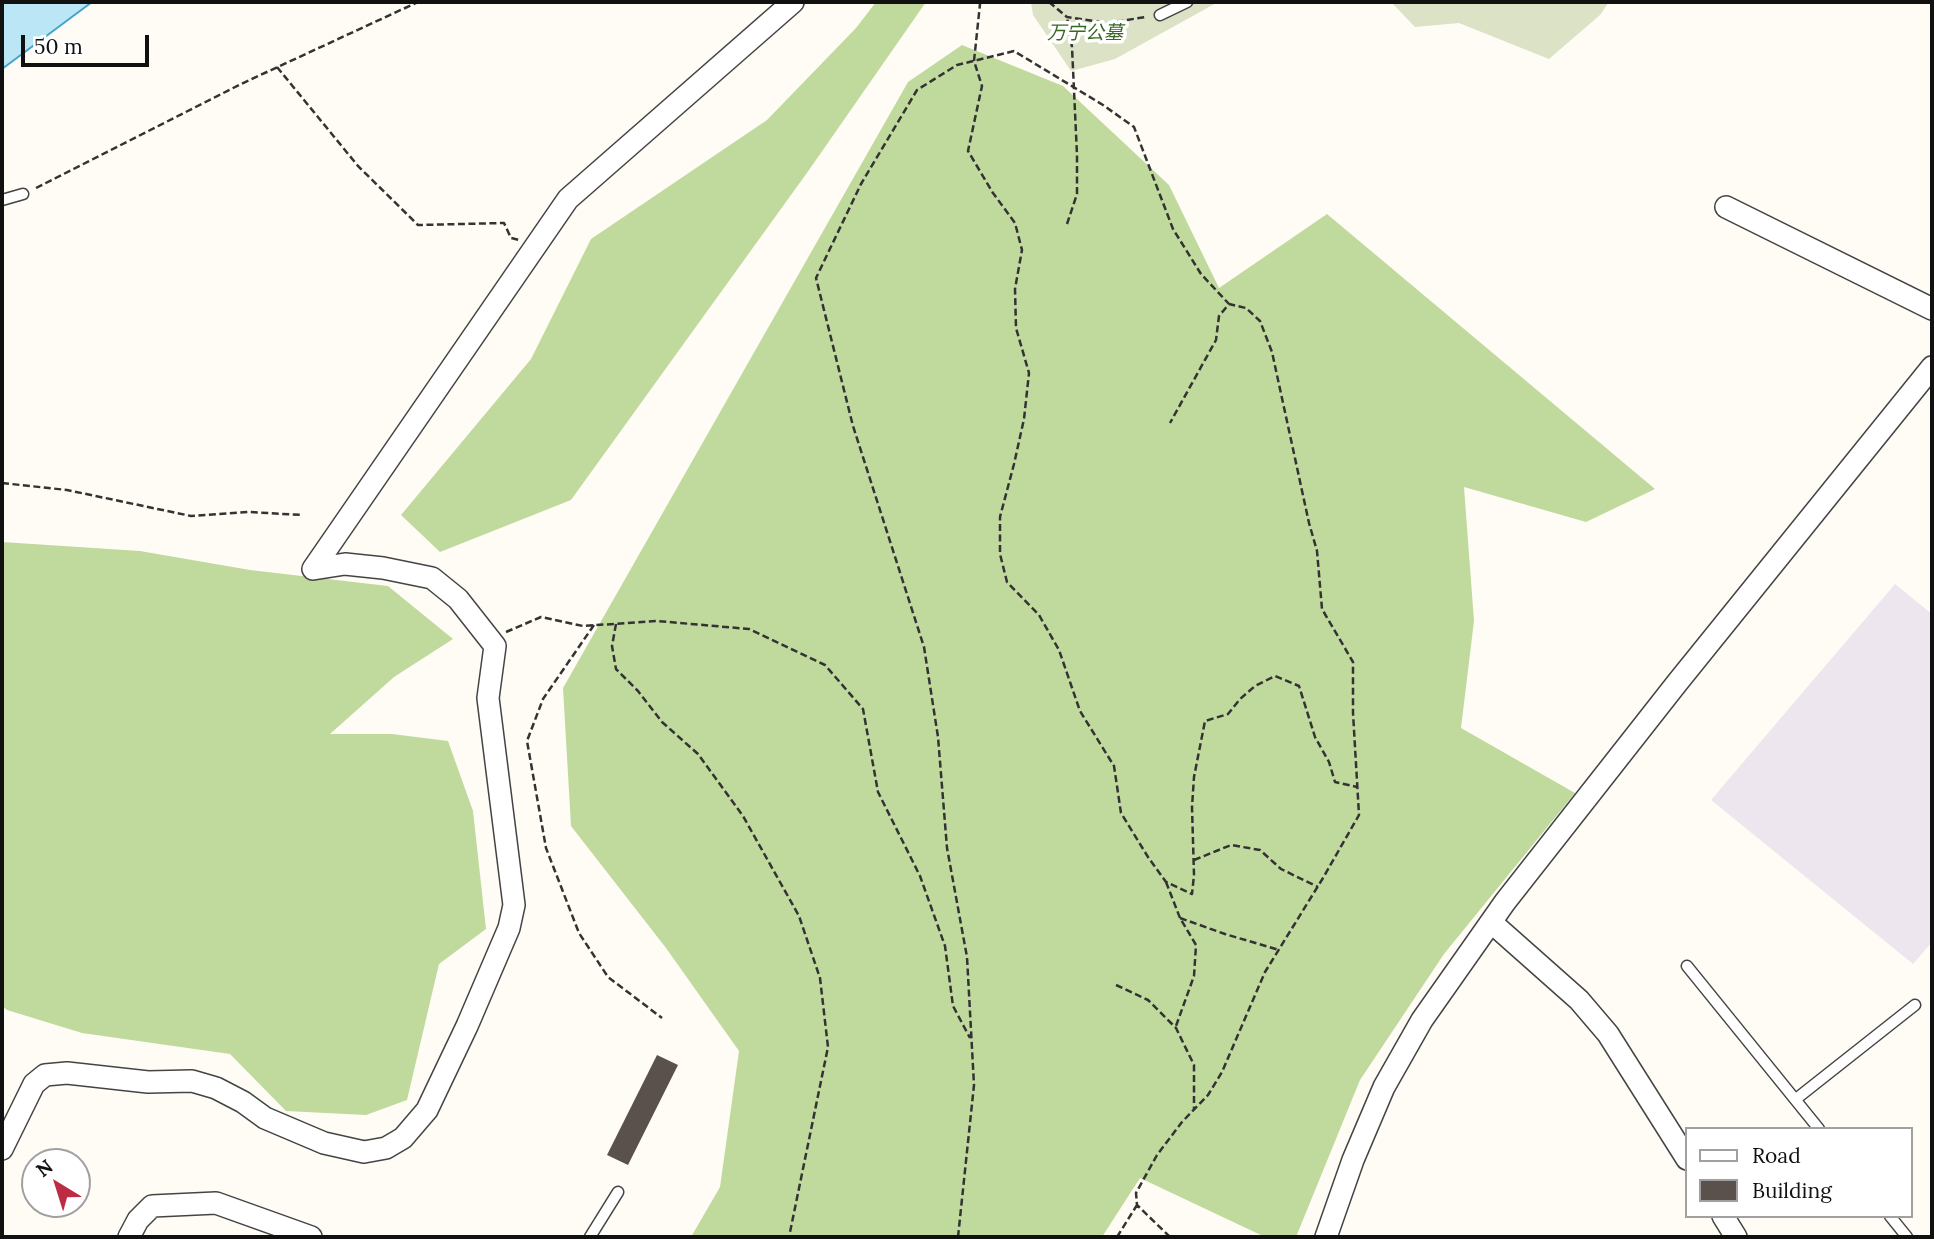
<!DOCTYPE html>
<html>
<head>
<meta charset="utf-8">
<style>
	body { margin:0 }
	#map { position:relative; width:1934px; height:1239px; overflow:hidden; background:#fffcf5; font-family:Lora,serif }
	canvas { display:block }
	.frame { position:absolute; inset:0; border:4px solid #111; pointer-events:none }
	.legend { position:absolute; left:1685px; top:1127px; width:228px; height:91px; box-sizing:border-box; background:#fff; border:2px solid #a0a0a0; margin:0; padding:9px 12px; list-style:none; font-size:21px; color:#111 }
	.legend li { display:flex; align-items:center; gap:14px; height:35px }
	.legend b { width:35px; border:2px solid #a0a0a0 }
	.north { position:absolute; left:21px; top:1148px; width:70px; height:70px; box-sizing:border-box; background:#fff; border:2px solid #a0a0a0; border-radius:50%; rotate:322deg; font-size:19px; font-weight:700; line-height:28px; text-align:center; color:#111 }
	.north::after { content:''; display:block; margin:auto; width:24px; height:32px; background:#be2c44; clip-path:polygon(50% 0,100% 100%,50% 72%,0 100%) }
	.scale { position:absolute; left:21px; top:35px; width:128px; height:32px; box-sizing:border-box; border:4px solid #111; border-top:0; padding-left:9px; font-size:21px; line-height:24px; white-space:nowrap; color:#111; -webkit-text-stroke:5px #fff; paint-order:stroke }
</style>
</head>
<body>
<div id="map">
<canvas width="1934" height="1239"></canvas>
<div class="frame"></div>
<ul class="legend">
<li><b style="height:9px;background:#fff"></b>Road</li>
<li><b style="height:19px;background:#5a514d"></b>Building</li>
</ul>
<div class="north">N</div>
<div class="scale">50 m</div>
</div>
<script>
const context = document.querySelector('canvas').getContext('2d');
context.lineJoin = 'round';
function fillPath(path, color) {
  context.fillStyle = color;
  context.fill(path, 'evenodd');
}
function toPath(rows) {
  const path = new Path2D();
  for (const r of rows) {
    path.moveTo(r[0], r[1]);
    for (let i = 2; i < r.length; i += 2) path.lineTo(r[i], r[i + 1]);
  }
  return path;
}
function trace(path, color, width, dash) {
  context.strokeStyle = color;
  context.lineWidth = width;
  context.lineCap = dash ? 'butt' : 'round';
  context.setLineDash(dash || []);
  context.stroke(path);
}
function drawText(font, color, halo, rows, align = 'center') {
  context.font = font + ' Lora,"Noto Sans SC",serif';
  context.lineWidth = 7;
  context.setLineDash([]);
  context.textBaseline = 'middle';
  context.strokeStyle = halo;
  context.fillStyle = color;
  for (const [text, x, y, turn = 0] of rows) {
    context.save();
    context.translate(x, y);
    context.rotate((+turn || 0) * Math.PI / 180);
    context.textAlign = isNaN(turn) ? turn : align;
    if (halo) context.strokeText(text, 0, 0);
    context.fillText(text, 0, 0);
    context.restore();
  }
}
const industrial = toPath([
	[1895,584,1932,614,1932,942,1913,964,1711,800]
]);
const forest = toPath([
	[876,2,926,2,809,170,571,500,440,552,401,515,531,359,591,239,767,120,856,28],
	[962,45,1063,86,1169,185,1219,288,1327,214,1655,489,1586,522,1464,487,1474,621,1461,728,1575,793,1444,954,1360,1080,1296,1237,1265,1237,1140,1178,1102,1237,691,1237,720,1187,739,1051,666,948,571,826,563,688,908,82],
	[2,542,140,551,250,570,388,586,453,639,394,677,330,734,392,734,448,741,473,811,486,929,439,964,407,1100,366,1115,286,1111,230,1054,82,1033,7,1010,2,1006]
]);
const cemetery = toPath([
	[1031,2,1218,2,1115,59,1071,71,1033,15],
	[1391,2,1609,2,1600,15,1549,59,1459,23,1415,27]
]);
const water = toPath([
	[2,2,92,2,2,69,2,2]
]);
const building = toPath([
	[657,1055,678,1065,628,1165,607,1155]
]);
const path = toPath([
	[979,2,980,4,974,61,982,86,968,151,993,193,1015,223,1022,250,1015,289,1016,328,1029,373,1024,419,1014,464,1000,517,1000,554,1007,582,1039,615,1059,650,1080,711,1114,766,1121,813,1148,857,1166,882,1192,894,1194,875,1192,807,1194,777,1205,721,1228,714,1240,699,1255,686,1275,676,1299,686,1315,737,1329,762,1335,782,1357,787],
	[1049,2,1067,17,1107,23,1146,17],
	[277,67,358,166,418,225,504,223,511,238,519,240],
	[36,188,241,84,418,2],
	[1067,224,1077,194,1077,155,1072,47,1067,17],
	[2,483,67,490,191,516,249,512,302,515],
	[616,624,612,646,616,669,638,691,662,722,698,754,743,816,799,916,820,978,828,1047,789,1237],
	[594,625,543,699,527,741,546,848,579,933,608,977,662,1018],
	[506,632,541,617,583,626,657,621,749,629,825,665,863,709,878,792,920,876,945,946,953,1006,970,1038],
	[1194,860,1231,845,1260,850,1281,869,1318,887],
	[1166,882,1180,918,1196,945,1194,976,1176,1026],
	[1180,918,1225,934,1279,950],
	[1116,985,1148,1000,1176,1028,1194,1065,1194,1109],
	[958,1237,974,1085,967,957,947,848,938,737,924,647,853,426,816,278,861,184,917,90,957,65,1014,51,1103,105,1134,127,1173,229,1201,274,1229,304],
	[1117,1237,1137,1205],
	[1170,1237,1137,1205,1136,1193,1157,1155,1182,1122,1208,1095,1222,1072,1265,972,1323,878,1359,815,1353,713,1353,662,1322,609,1317,551,1309,523,1272,352,1260,321,1246,308,1229,304,1219,316,1216,340,1170,423]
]);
const lane = toPath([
	[1160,15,1187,2],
	[2,200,23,194],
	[1687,966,1819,1129],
	[1796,1099,1915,1005],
	[1890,1216,1907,1237],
	[590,1237,618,1192]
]);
const street = toPath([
	[1726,207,1932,309],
	[1491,922,1579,1000,1608,1034,1687,1159],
	[2,1149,34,1084,45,1075,67,1073,148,1082,192,1081,216,1088,243,1102,265,1118,324,1143,364,1152,386,1148,403,1138,427,1110,467,1026,509,928,514,905,488,698,495,646,458,599,432,578,383,568,345,564,313,569,568,199,793,2],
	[1723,1216,1736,1237],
	[129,1237,138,1220,152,1206,216,1203,311,1237],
	[1326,1237,1353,1160,1384,1087,1422,1020,1505,902,1677,683,1932,367]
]);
const parkNames = [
	["万宁公墓",1085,34]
];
fillPath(industrial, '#ede6ef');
fillPath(forest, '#c0da9e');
fillPath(cemetery, '#dce2c5');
fillPath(water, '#bbe6f5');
trace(water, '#44a4ca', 2);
fillPath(building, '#5a514d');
trace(lane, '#444', 13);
trace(street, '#444', 24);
trace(path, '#333', 2.5, [7, 3.5]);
trace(lane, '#fff', 10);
trace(street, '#fff', 21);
drawText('italic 19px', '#396822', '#fff', parkNames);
</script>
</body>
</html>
